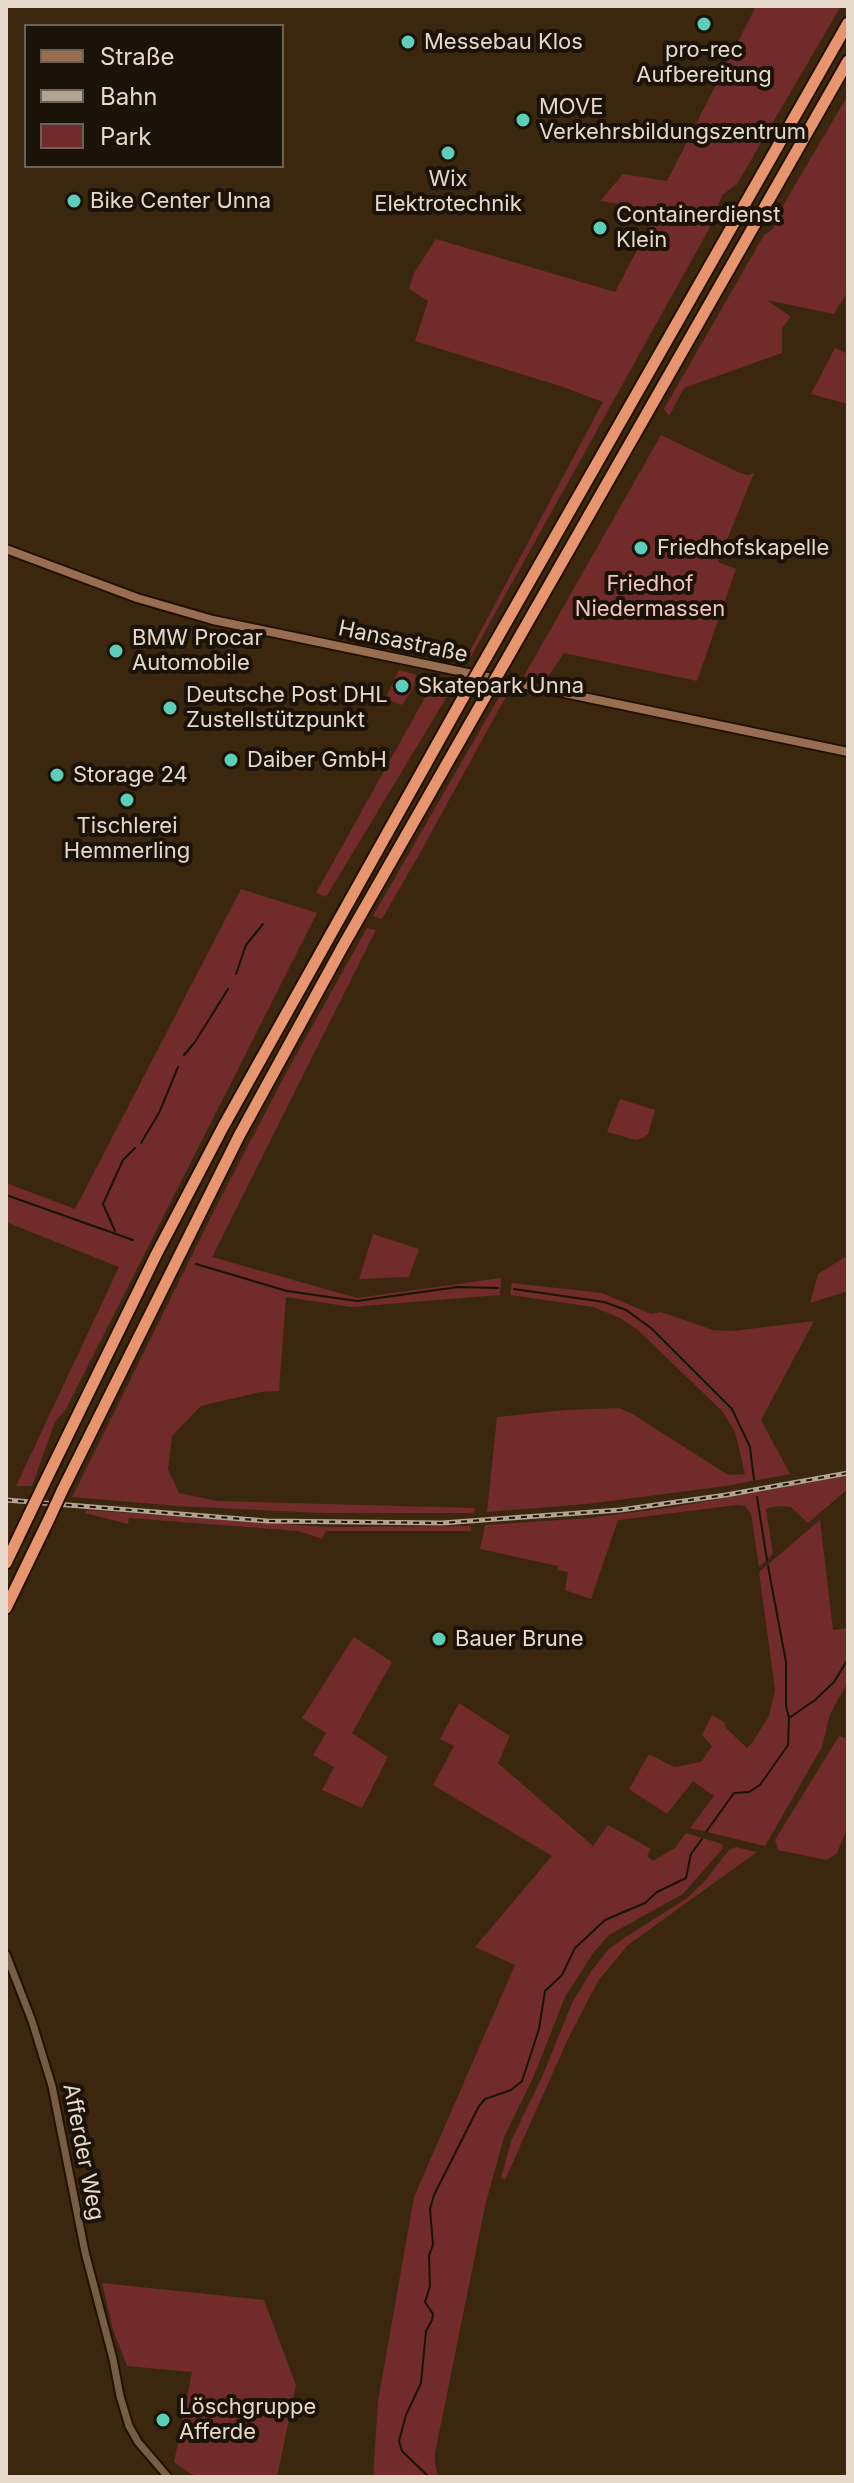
<!DOCTYPE html>
<html>
<head>
<meta charset="utf-8">
<style>
	body { margin:0 }
	#map { position:relative; width:854px; height:2483px; overflow:hidden; background:#3b270e; font-family:Inter,sans-serif }
	canvas { display:block }
	.frame { position:absolute; inset:0; border:8px solid #e6d8ca; pointer-events:none }
	.legend { position:absolute; left:24px; top:24px; width:260px; height:144px; box-sizing:border-box; background:#1b1208; border:2px solid #6c6156; margin:0; padding:10px 14px; list-style:none; font-size:24px; color:#e6d8ca }
	.legend li { display:flex; align-items:center; gap:16px; height:40px }
	.legend b { width:40px; border:2px solid #6c6156 }
</style>
</head>
<body>
<div id="map">
<canvas width="854" height="2483"></canvas>
<div class="frame"></div>
<ul class="legend">
<li><b style="height:10px;background:#986e51"></b>Straße</li>
<li><b style="height:10px;background:#b2a290"></b>Bahn</li>
<li><b style="height:22px;background:#702b2a"></b>Park</li>
</ul>
</div>
<script>
const context = document.querySelector('canvas').getContext('2d');
context.lineJoin = 'round';
function fillPath(path, color) {
  context.fillStyle = color;
  context.fill(path, 'evenodd');
}
function toPath(rows) {
  const path = new Path2D();
  for (const r of rows) {
    path.moveTo(r[0], r[1]);
    for (let i = 2; i < r.length; i += 2) path.lineTo(r[i], r[i + 1]);
  }
  return path;
}
function trace(path, color, width, dash) {
  context.strokeStyle = color;
  context.lineWidth = width;
  context.lineCap = dash ? 'butt' : 'round';
  context.setLineDash(dash || []);
  context.stroke(path);
}
function drawText(font, color, halo, rows, align = 'center') {
  context.font = font + ' Inter,sans-serif';
  context.lineWidth = 8;
  context.setLineDash([]);
  context.textBaseline = 'middle';
  context.strokeStyle = halo;
  context.fillStyle = color;
  for (const [text, x, y, turn = 0] of rows) {
    context.save();
    context.translate(x, y);
    context.rotate((+turn || 0) * Math.PI / 180);
    context.textAlign = isNaN(turn) ? turn : align;
    if (halo) context.strokeText(text, 0, 0);
    context.fillText(text, 0, 0);
    context.restore();
  }
}
const green = toPath([
	[756,6,841,6,737,184,722,195,709,229,468,662,464,662,603,402,563,387,415,341,428,301,409,289,414,273,436,239,615,292,658,210,600,201,623,174,667,181],
	[848,95,848,291,834,314,767,300,791,317,782,328,782,353,684,388,669,416,664,409,764,235,774,228,778,214],
	[835,348,848,354,848,404,811,394],
	[661,435,738,472,748,475,754,473,718,562,736,569,697,681,564,653,545,681,524,676],
	[399,670,416,675,413,689,402,705,385,699],
	[432,685,451,690,326,897,316,893],
	[503,690,509,691,420,853,382,919,373,916],
	[241,889,317,913,66,1409,55,1422,32,1486,16,1486,119,1267,6,1222,6,1183,75,1209],
	[367,928,376,930,212,1257,357,1298,501,1278,500,1295,351,1307,286,1297,279,1391,260,1392,201,1406,172,1436,168,1469,179,1493,217,1501,475,1508,474,1513,321,1513,177,1506,72,1497,216,1207,286,1073],
	[620,1099,655,1110,648,1134,643,1138,636,1140,607,1132],
	[373,1234,419,1249,409,1277,359,1279],
	[845,1257,848,1258,848,1291,810,1303,818,1274],
	[512,1283,602,1293,651,1314,661,1312,713,1330,733,1331,814,1321,761,1420,790,1474,726,1486,587,1504,487,1512,497,1417,565,1410,619,1408,631,1413,728,1475,745,1474,735,1432,723,1412,638,1330,620,1318,593,1307,510,1295],
	[848,1476,848,1489,808,1523,791,1507,778,1506,766,1509,773,1554,759,1567,751,1514,745,1506,737,1505,618,1520,591,1599,565,1590,568,1572,557,1570,558,1566,480,1549,485,1525,589,1518,674,1507],
	[86,1510,326,1527,471,1526,471,1531,326,1531,322,1539,298,1531,129,1518,128,1524,85,1513],
	[820,1520,833,1630,848,1628,848,1682,830,1714,822,1747,765,1846,690,1828,714,1796,693,1781,667,1814,629,1789,649,1754,674,1767,701,1762,712,1746,702,1735,712,1715,724,1722,726,1728,747,1748,752,1743,769,1716,775,1690,759,1572],
	[354,1637,392,1662,352,1733,388,1757,362,1808,322,1790,334,1767,313,1755,326,1733,302,1718],
	[459,1703,510,1736,498,1763,593,1846,608,1825,651,1849,647,1856,653,1861,675,1848,686,1833,722,1844,723,1848,683,1894,609,1935,593,1953,565,1997,533,2078,504,2137,485,2206,435,2453,435,2463,438,2477,373,2477,378,2401,414,2197,515,1965,475,1947,552,1856,433,1785,454,1746,440,1739],
	[839,1736,848,1739,848,1826,837,1853,827,1860,778,1850,775,1840],
	[736,1847,757,1852,628,1945,598,1981,567,2041,505,2180,501,2177,512,2139,542,2077,572,2003,592,1970,608,1950,624,1938,686,1899,704,1882,729,1850],
	[102,2283,264,2300,296,2385,277,2477,204,2477,191,2474,174,2462,192,2372,127,2366,113,2330]
]);
const stream = toPath([
	[236,974,246,945,263,924],
	[184,1055,195,1042,228,989],
	[141,1143,159,1113,178,1067],
	[6,1195,133,1240],
	[115,1231,103,1204,123,1160,135,1148],
	[196,1264,287,1291,357,1301,458,1287,498,1288],
	[514,1289,604,1302,626,1310,651,1328,732,1409,750,1447,754,1480],
	[757,1497,767,1560],
	[768,1566,786,1662,786,1706,789,1718],
	[706,1832,734,1793,749,1792,760,1785,788,1745,789,1718,815,1700,834,1682,848,1659],
	[429,2477,402,2451,399,2441,406,2415,421,2383,426,2331,432,2320,433,2314,425,2302,430,2286,429,2255,433,2245,430,2209,434,2195,479,2106,485,2099,511,2090,522,2081,539,2029,545,1991,562,1975,575,1948,605,1920,645,1903,657,1892,686,1878,691,1854,702,1839]
]);
const tertiary = toPath([
	[6,1954,32,2021,52,2086,85,2252,113,2359],
	[113,2359,120,2396,129,2426,138,2442,168,2477]
]);
const secondary = toPath([
	[6,549,137,598,213,620,848,752]
]);
const motorway = toPath([
	[508,657,848,61],
	[486,658,848,23],
	[42,1488,156,1255,223,1127,464,696],
	[62,1491,239,1136,343,946,485,697],
	[6,1563,29,1515],
	[6,1608,50,1517]
]);
const rail = toPath([
	[6,1500,267,1521,442,1523,620,1510,726,1495,848,1473]
]);
const motorwayBridge = toPath([
	[464,696,486,658],
	[485,697,508,657],
	[29,1515,42,1488],
	[50,1517,62,1491]
]);
const markers = [
	[704,24,8,"#5dceb9"],
	[408,42,8,"#5dceb9"],
	[523,120,8,"#5dceb9"],
	[448,153,8,"#5dceb9"],
	[74,201,8,"#5dceb9"],
	[600,228,8,"#5dceb9"],
	[641,548,8,"#5dceb9"],
	[116,651,8,"#5dceb9"],
	[402,686,8,"#5dceb9"],
	[170,708,8,"#5dceb9"],
	[231,760,8,"#5dceb9"],
	[57,775,8,"#5dceb9"],
	[127,800,8,"#5dceb9"],
	[439,1639,8,"#5dceb9"],
	[163,2420,8,"#5dceb9"]
];
const poiNames = [
	["Messebau Klos",424,42],
	["pro-rec",704,50,"center"],
	["Aufbereitung",704,75,"center"],
	["MOVE",539,107],
	["Verkehrsbildungszentrum",539,132],
	["Wix",448,179,"center"],
	["Elektrotechnik",448,204,"center"],
	["Bike Center Unna",90,201],
	["Containerdienst",616,215],
	["Klein",616,240],
	["Friedhofskapelle",657,548],
	["BMW Procar",132,638],
	["Automobile",132,663],
	["Skatepark Unna",418,686],
	["Deutsche Post DHL",186,695],
	["Zustellstützpunkt",186,720],
	["Daiber GmbH",247,760],
	["Storage 24",73,775],
	["Tischlerei",127,826,"center"],
	["Hemmerling",127,851,"center"],
	["Bauer Brune",455,1639],
	["Löschgruppe",179,2407],
	["Afferde",179,2432]
];
const parkNames = [
	["Friedhof",650,584],
	["Niedermassen",650,609]
];
const streetNames = [
	["Hansastraße",403,642,12],
	["Afferder Weg",83,2152,79]
];
fillPath(green, '#702b2a');
trace(stream, '#161701', 2);
trace(tertiary, '#220f00', 11);
trace(secondary, '#220f00', 12);
trace(motorway, '#220f00', 15);
trace(tertiary, '#765e45', 7);
trace(secondary, '#986e51', 8);
trace(motorway, '#e7956e', 11);
trace(rail, '#b2a290', 5);
trace(rail, '#1b1208', 2, [6]);
trace(motorwayBridge, '#220f00', 15, []);
trace(motorwayBridge, '#e7956e', 11);
for (const [x, y, r, color] of markers) {
  const dot = new Path2D();
  dot.arc(x, y, r, 0, 2 * Math.PI);
  context.fillStyle = color;
  context.fill(dot);
  trace(dot, '#1b1208', 3);
}
drawText('22px', '#e6d8ca', '#1b1208', poiNames, 'left');
drawText('22px', '#f2c3bf', '#1b1208', parkNames);
drawText('22px', '#e6d8ca', '#1b1208', streetNames);
</script>
</body>
</html>
